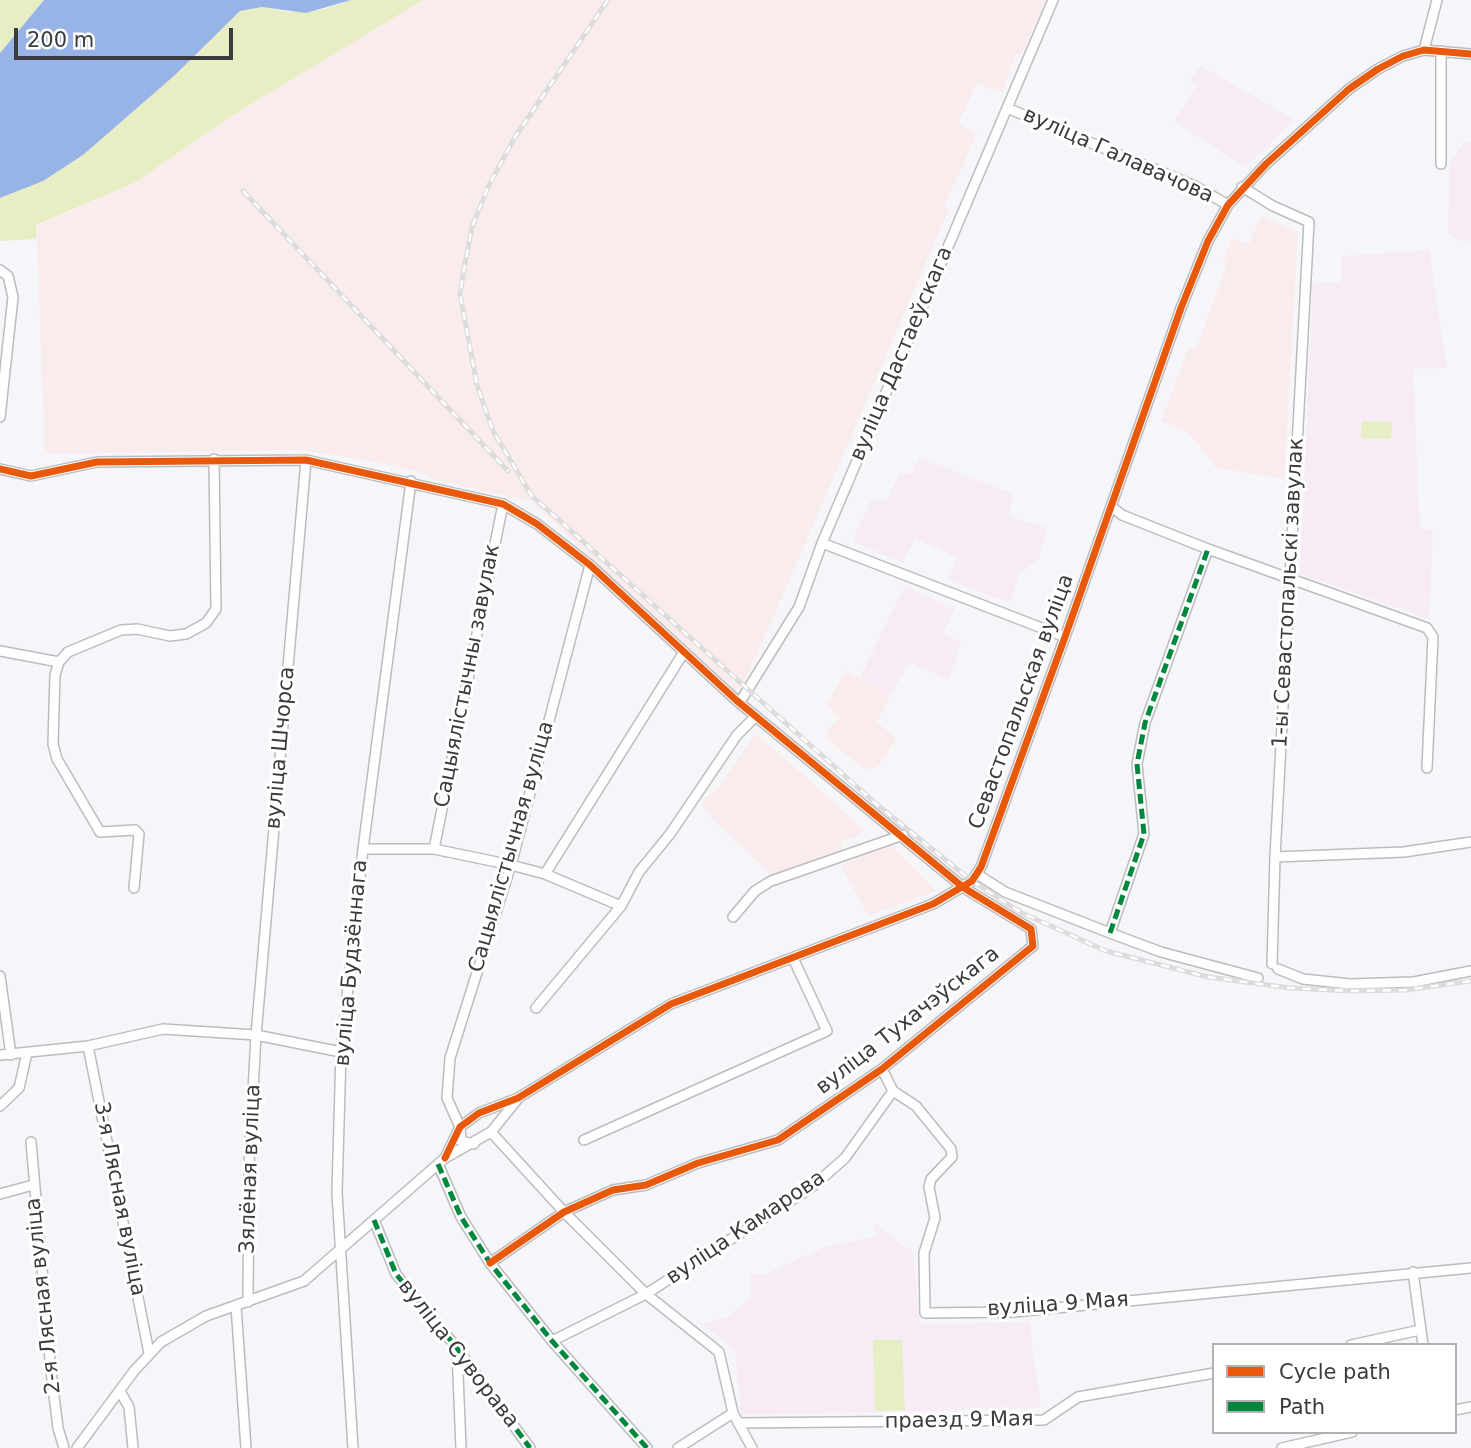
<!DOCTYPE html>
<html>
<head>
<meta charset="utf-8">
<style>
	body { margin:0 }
	#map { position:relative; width:1471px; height:1448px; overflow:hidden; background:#f5f6f9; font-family:"DejaVu Sans",sans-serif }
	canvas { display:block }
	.legend { position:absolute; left:1212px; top:1343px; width:245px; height:91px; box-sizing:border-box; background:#fff; border:2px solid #b0b1b1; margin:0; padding:9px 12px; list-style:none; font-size:21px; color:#3a3b3c }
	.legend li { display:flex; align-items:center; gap:14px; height:35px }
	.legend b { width:35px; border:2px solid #b0b1b1 }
	.scale { position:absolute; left:14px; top:28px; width:219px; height:32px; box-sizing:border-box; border:4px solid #3a3b3c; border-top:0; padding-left:9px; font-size:21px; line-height:24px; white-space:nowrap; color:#3a3b3c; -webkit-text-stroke:5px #fff; paint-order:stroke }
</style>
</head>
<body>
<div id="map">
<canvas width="1471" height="1448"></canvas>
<ul class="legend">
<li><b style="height:9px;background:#e8590c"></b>Cycle path</li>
<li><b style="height:9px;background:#00873e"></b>Path</li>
</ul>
<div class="scale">200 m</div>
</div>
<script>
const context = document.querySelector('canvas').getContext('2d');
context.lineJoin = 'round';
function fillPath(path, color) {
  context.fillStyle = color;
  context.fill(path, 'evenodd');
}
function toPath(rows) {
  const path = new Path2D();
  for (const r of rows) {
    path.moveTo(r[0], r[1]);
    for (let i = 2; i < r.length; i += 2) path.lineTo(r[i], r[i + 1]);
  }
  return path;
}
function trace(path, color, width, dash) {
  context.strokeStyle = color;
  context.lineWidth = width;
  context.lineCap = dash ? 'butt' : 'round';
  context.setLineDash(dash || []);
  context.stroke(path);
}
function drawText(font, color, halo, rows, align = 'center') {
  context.font = font + ' "DejaVu Sans",sans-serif';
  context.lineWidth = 6;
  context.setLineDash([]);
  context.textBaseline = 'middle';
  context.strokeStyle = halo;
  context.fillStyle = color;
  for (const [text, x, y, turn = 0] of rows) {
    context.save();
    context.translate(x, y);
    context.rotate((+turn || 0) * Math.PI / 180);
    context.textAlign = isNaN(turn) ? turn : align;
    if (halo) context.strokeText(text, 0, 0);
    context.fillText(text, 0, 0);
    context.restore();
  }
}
const industrial = toPath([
	[423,0,1046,0,1021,55,1016,53,1002,93,977,83,958,124,977,133,944,207,949,209,766,634,743,684,736,691,530,501,434,480,426,474,380,463,301,450,45,454,36,226,136,182,230,117],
	[1262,216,1298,232,1284,479,1216,468,1189,433,1161,421,1189,347,1195,350,1199,341,1227,263,1223,261,1232,238,1249,244],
	[846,671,891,693,877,722,896,738,878,767,865,770,828,740,826,732,840,717,826,705],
	[755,734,787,760,864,830,854,838,841,841,843,849,772,875,716,823,701,804,718,788],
	[892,845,936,891,868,916,841,865]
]);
const education = toPath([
	[1201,66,1295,120,1245,167,1174,122,1197,85,1190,80],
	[1464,142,1471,142,1471,241,1459,241,1448,233,1450,164],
	[1429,250,1447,368,1413,369,1420,529,1433,530,1429,619,1300,574,1313,283,1341,282,1341,256],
	[919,457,1014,494,1009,516,1047,528,1038,561,1021,571,1009,603,948,580,957,558,915,538,903,563,852,541,871,500,887,500,900,472,911,474],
	[904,587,955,608,943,634,961,642,949,680,910,663,891,693,860,678],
	[877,1223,903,1247,913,1249,920,1324,1029,1322,1041,1408,741,1415,735,1350,701,1324,728,1317,751,1297,751,1273,763,1275,825,1247,877,1236,873,1227]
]);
const green = toPath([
	[0,0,44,0,0,53],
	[351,0,423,0,230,117,136,182,36,225,36,239,0,241,0,198,43,181,83,155,175,75,240,11,262,7,290,12,322,10],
	[1362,421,1392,422,1391,439,1361,438],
	[873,1340,902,1340,905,1410,875,1411]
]);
const water = toPath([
	[44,0,351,0,306,13,262,7,240,11,175,75,83,155,43,181,0,198,0,53]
]);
const minor = toPath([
	[1424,50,1437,0],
	[1441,51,1441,164],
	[1007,108,1195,186,1228,205],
	[1242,187,1273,206,1309,222,1275,857,1272,964],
	[0,270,8,276,13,297,0,417],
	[0,469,31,476,97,462,306,460,503,504,537,524,590,565,736,700,964,888,1031,929,1033,946,882,1069,778,1140,698,1163,646,1185,613,1190,564,1212,490,1263],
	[1112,507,1122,515,1208,549,1427,628,1433,637,1427,768],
	[822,543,1065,637],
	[0,651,59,662],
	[740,702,799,607,822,543,1053,0],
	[363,849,434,849,511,865,545,874,621,906],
	[434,849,503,504],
	[1275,857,1404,852,1471,842],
	[545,874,684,652],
	[977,874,1005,892,1110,933,1161,952,1258,978],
	[134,888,139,834,135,830,100,832,57,759,53,744,55,675,59,662,68,652,121,630,137,629,170,636,186,634,206,623,216,609,214,459],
	[733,917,755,891,771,881,903,835],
	[1110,933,1144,834,1137,764,1145,723,1208,549],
	[1278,969,1303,979,1350,984,1414,982,1471,971],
	[0,976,11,1055],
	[536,1008,621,906,639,872,670,834,737,735,756,716],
	[88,1046,149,1353],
	[0,1055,88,1046,163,1029,256,1035,341,1052],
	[882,1069,893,1091,916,1106,951,1149,952,1157,931,1179,929,1187,935,1218,924,1253,925,1313,1014,1312,1471,1268],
	[0,1106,19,1088,27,1053],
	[491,1132,564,1212,646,1294,719,1352,733,1413,752,1448],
	[584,1140,827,1031,793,958],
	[31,1142,51,1371,58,1428,64,1448],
	[474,1144,461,1141,460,1127,447,1098,450,1058,511,865,590,565],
	[445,1158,460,1127,479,1113,518,1098,671,1004,933,904,972,881,981,867,1065,637,1181,308,1208,241,1228,205,1266,164,1349,89,1378,69,1403,56,1424,50,1471,54],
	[438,1164,461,1217,490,1263,552,1341,647,1448],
	[0,1194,33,1185],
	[374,1220,396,1274,457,1348,530,1448],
	[1413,1272,1423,1345],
	[248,1302,249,1165,256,1035,306,460],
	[236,1306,246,1448],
	[552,1341,646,1294,812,1187,845,1158,893,1091],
	[1351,1345,1420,1330],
	[457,1350,461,1448],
	[121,1393,129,1407,133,1448],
	[1455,1410,1471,1407],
	[738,1423,1044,1420,1078,1397,1214,1373],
	[77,1448,134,1371,161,1342,206,1316,304,1281,445,1158,491,1132,517,1100],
	[353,1448,337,1193,341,1052,363,849,411,481],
	[678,1448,733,1413],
	[1282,1448,1352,1432]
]);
const rail = toPath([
	[608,0,515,137,489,185,472,227,464,269,460,294,477,385,493,431,531,495,875,803,972,881,1020,912,1106,951,1208,977,1290,988,1352,991,1406,990,1471,981],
	[243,191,508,471]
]);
const quiet = toPath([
	[1110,933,1144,834,1137,764,1145,723,1208,549],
	[438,1164,461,1217,490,1263,552,1341,647,1448],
	[374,1220,396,1274,457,1348,530,1448]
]);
const cycleway = toPath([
	[0,469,31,476,97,462,306,460,503,504,537,524,590,565,736,700,964,888,1031,929,1033,946,882,1069,778,1140,698,1163,646,1185,613,1190,564,1212,490,1263],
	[445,1158,460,1127,479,1113,518,1098,671,1004,933,904,972,881,981,867,1065,637,1181,308,1208,241,1228,205,1266,164,1349,89,1378,69,1403,56,1424,50,1471,54]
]);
const streetNames = [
	["вуліца Галавачова",1118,156,24],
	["вуліца Дастаеўскага",902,354,-67],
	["1-ы Севастопальскі завулак",1289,593,-87],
	["Сацыялістычны завулак",468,676,-79],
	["Севастопальская вуліца",1022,702,-70],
	["вуліца Шчорса",281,748,-85],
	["Сацыялістычная вуліца",512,847,-74],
	["вуліца Будзённага",352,963,-85],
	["вуліца Тухачэўскага",908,1021,-38],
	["Зялёная вуліца",251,1169,-88],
	["3-я Лясная вуліца",119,1199,79],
	["вуліца Камарова",746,1228,-34],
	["2-я Лясная вуліца",44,1296,-96],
	["вуліца 9 Мая",1058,1305,-4],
	["вуліца Суворава",458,1354,52],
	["праезд 9 Мая",959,1421,-1]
];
fillPath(industrial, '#faeced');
fillPath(education, '#f7ecf6');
fillPath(green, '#e7eec4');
fillPath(water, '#98b4e7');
trace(minor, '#bcbcbe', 12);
trace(minor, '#fefefe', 9);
trace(rail, '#dcdcdd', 5);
trace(rail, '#fff', 2.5, [8]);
trace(quiet, '#00873e', 5, [10, 5]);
trace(cycleway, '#e8590c', 7);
drawText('21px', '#3a3b3c', '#fff', streetNames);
</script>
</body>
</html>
